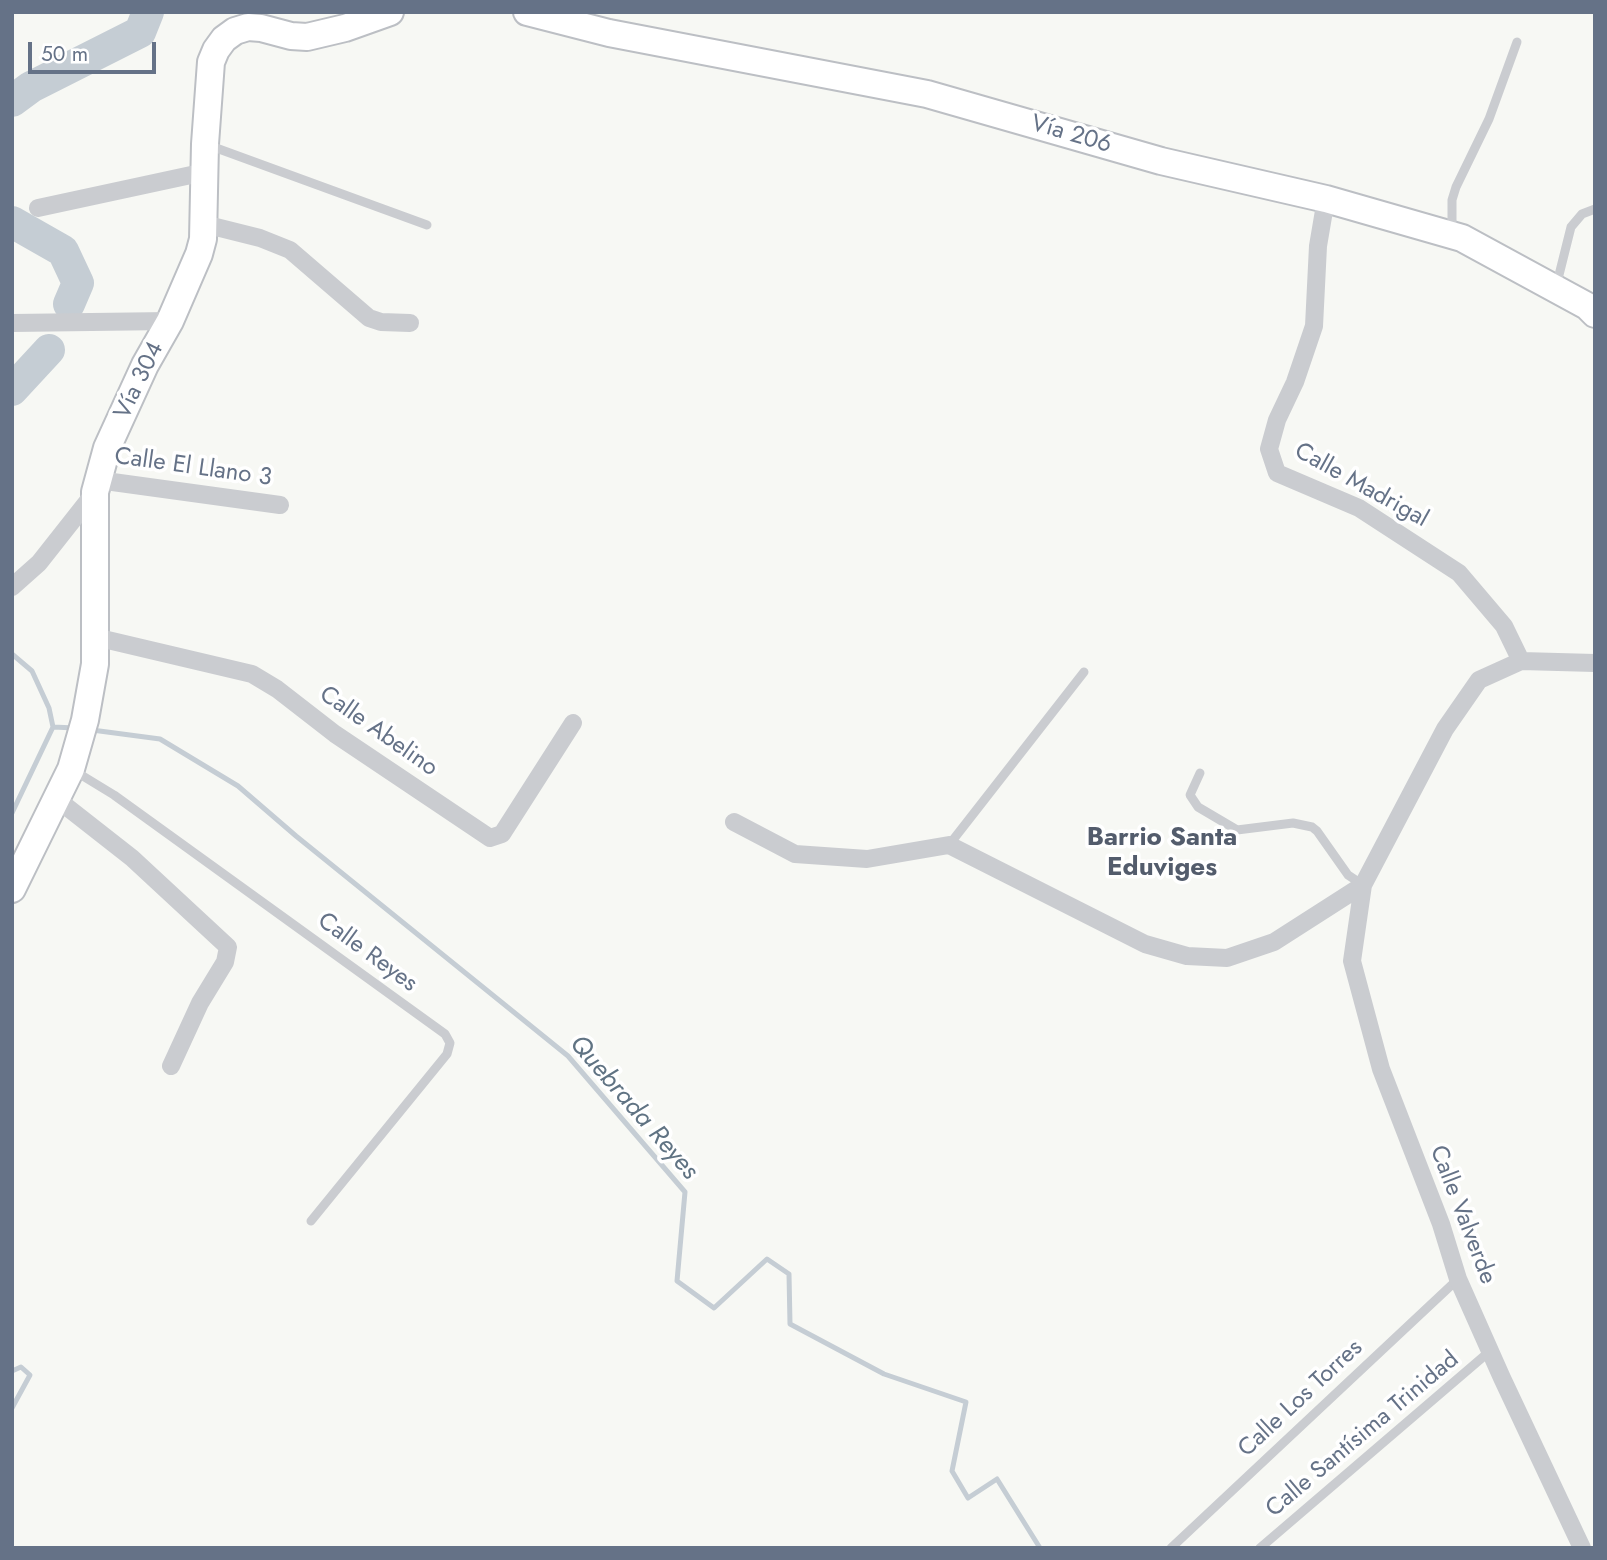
<!DOCTYPE html>
<html>
<head>
<meta charset="utf-8">
<style>
	body { margin:0 }
	#map { position:relative; width:1607px; height:1560px; overflow:hidden; background:#f7f8f4; font-family:Jost,sans-serif }
	canvas { display:block }
	.frame { position:absolute; inset:0; border:14px solid #657287; pointer-events:none }
	.scale { position:absolute; left:28px; top:42px; width:128px; height:32px; box-sizing:border-box; border:4px solid #657287; border-top:0; padding-left:9px; font-size:21px; line-height:24px; white-space:nowrap; color:#657287; -webkit-text-stroke:5px #fff; paint-order:stroke }
</style>
</head>
<body>
<div id="map">
<canvas width="1607" height="1560"></canvas>
<div class="frame"></div>
<div class="scale">50 m</div>
</div>
<script>
const context = document.querySelector('canvas').getContext('2d');
context.lineJoin = 'round';
function toPath(rows) {
  const path = new Path2D();
  for (const r of rows) {
    path.moveTo(r[0], r[1]);
    for (let i = 2; i < r.length; i += 2) path.lineTo(r[i], r[i + 1]);
  }
  return path;
}
function trace(path, color, width, dash) {
  context.strokeStyle = color;
  context.lineWidth = width;
  context.lineCap = dash ? 'butt' : 'round';
  context.setLineDash(dash || []);
  context.stroke(path);
}
function drawText(font, color, halo, rows, align = 'center') {
  context.font = font + ' Jost,sans-serif';
  context.lineWidth = 7;
  context.setLineDash([]);
  context.textBaseline = 'middle';
  context.strokeStyle = halo;
  context.fillStyle = color;
  for (const [text, x, y, turn = 0] of rows) {
    context.save();
    context.translate(x, y);
    context.rotate((+turn || 0) * Math.PI / 180);
    context.textAlign = isNaN(turn) ? turn : align;
    if (halo) context.strokeText(text, 0, 0);
    context.fillText(text, 0, 0);
    context.restore();
  }
}
const stream = toPath([
	[12,654,32,671,49,708,53,727,12,813],
	[53,727,75,728],
	[92,730,160,739,238,786,296,836,568,1056,685,1192,677,1281,714,1308,767,1259,789,1274,790,1324,884,1374,966,1402,952,1471,968,1498,997,1479,1040,1548],
	[12,1371,21,1367,30,1375,12,1408]
]);
const river = toPath([
	[12,101,31,87,140,32,148,12],
	[12,222,63,251,78,283,69,304],
	[12,390,49,350]
]);
const lane = toPath([
	[208,145,427,225],
	[1452,234,1452,200,1456,187,1489,119,1517,42],
	[1556,287,1571,227,1582,214,1595,209],
	[73,770,114,795,409,1008,445,1034,450,1043,447,1054,311,1221],
	[1200,773,1190,795,1198,807,1237,830,1293,823,1312,827,1317,831,1348,875,1363,885],
	[949,845,1084,672],
	[1171,1548,1458,1279],
	[1260,1548,1490,1351]
]);
const street = toPath([
	[1326,199,1318,246,1314,326,1295,382,1277,420,1269,449,1277,473,1359,508,1459,573,1504,626,1521,661],
	[38,208,205,172],
	[204,224,260,238,290,250,369,318,381,322,410,323],
	[12,323,170,321],
	[98,480,280,505],
	[12,587,39,563,95,492],
	[95,637,252,674,277,689,335,734,490,838,502,834,573,723],
	[58,800,132,858,228,947,225,962,200,1003,171,1066],
	[734,822,795,854,867,859,949,845,1145,944,1187,956,1227,958,1274,942,1363,885],
	[1582,1548,1502,1378,1458,1279,1441,1224,1381,1069,1352,961,1363,885,1445,729,1479,680,1521,661,1595,663]
]);
const secondary = toPath([
	[527,12,609,33,927,94,1161,161,1326,199,1462,238,1587,306,1595,314],
	[12,889,71,769,85,720,95,664,95,492,107,448,145,365,170,321,199,254,203,239,205,144,211,62,216,50,224,39,235,31,248,27,261,28,291,36,307,37,345,28,390,12]
]);
const streetNames = [
	["Vía 206",1071,135,16],
	["Vía 304",140,381,-64],
	["Calle El Llano 3",193,468,8],
	["Calle Madrigal",1361,486,29],
	["Calle Abelino",378,732,35],
	["Calle Reyes",367,953,36],
	["Calle Valverde",1462,1215,69],
	["Calle Los Torres",1301,1399,-43],
	["Calle Santísima Trinidad",1363,1435,-40]
];
const neighbourhoodNames = [
	["Barrio Santa",1162,839],
	["Eduviges",1162,869]
];
const waterNames = [
	["Quebrada Reyes",633,1108,49]
];
trace(stream, '#c5cdd4', 5);
trace(river, '#c5cdd4', 32);
trace(secondary, '#bcbfc4', 30);
trace(lane, '#caccd0', 9);
trace(street, '#caccd0', 18);
trace(secondary, '#fff', 26);
drawText('24px', '#657287', '#fff', streetNames);
drawText('bold 26px', '#535c6c', '#fff', neighbourhoodNames);
drawText('italic 26px', '#607383', '#fff', waterNames);
</script>
</body>
</html>
